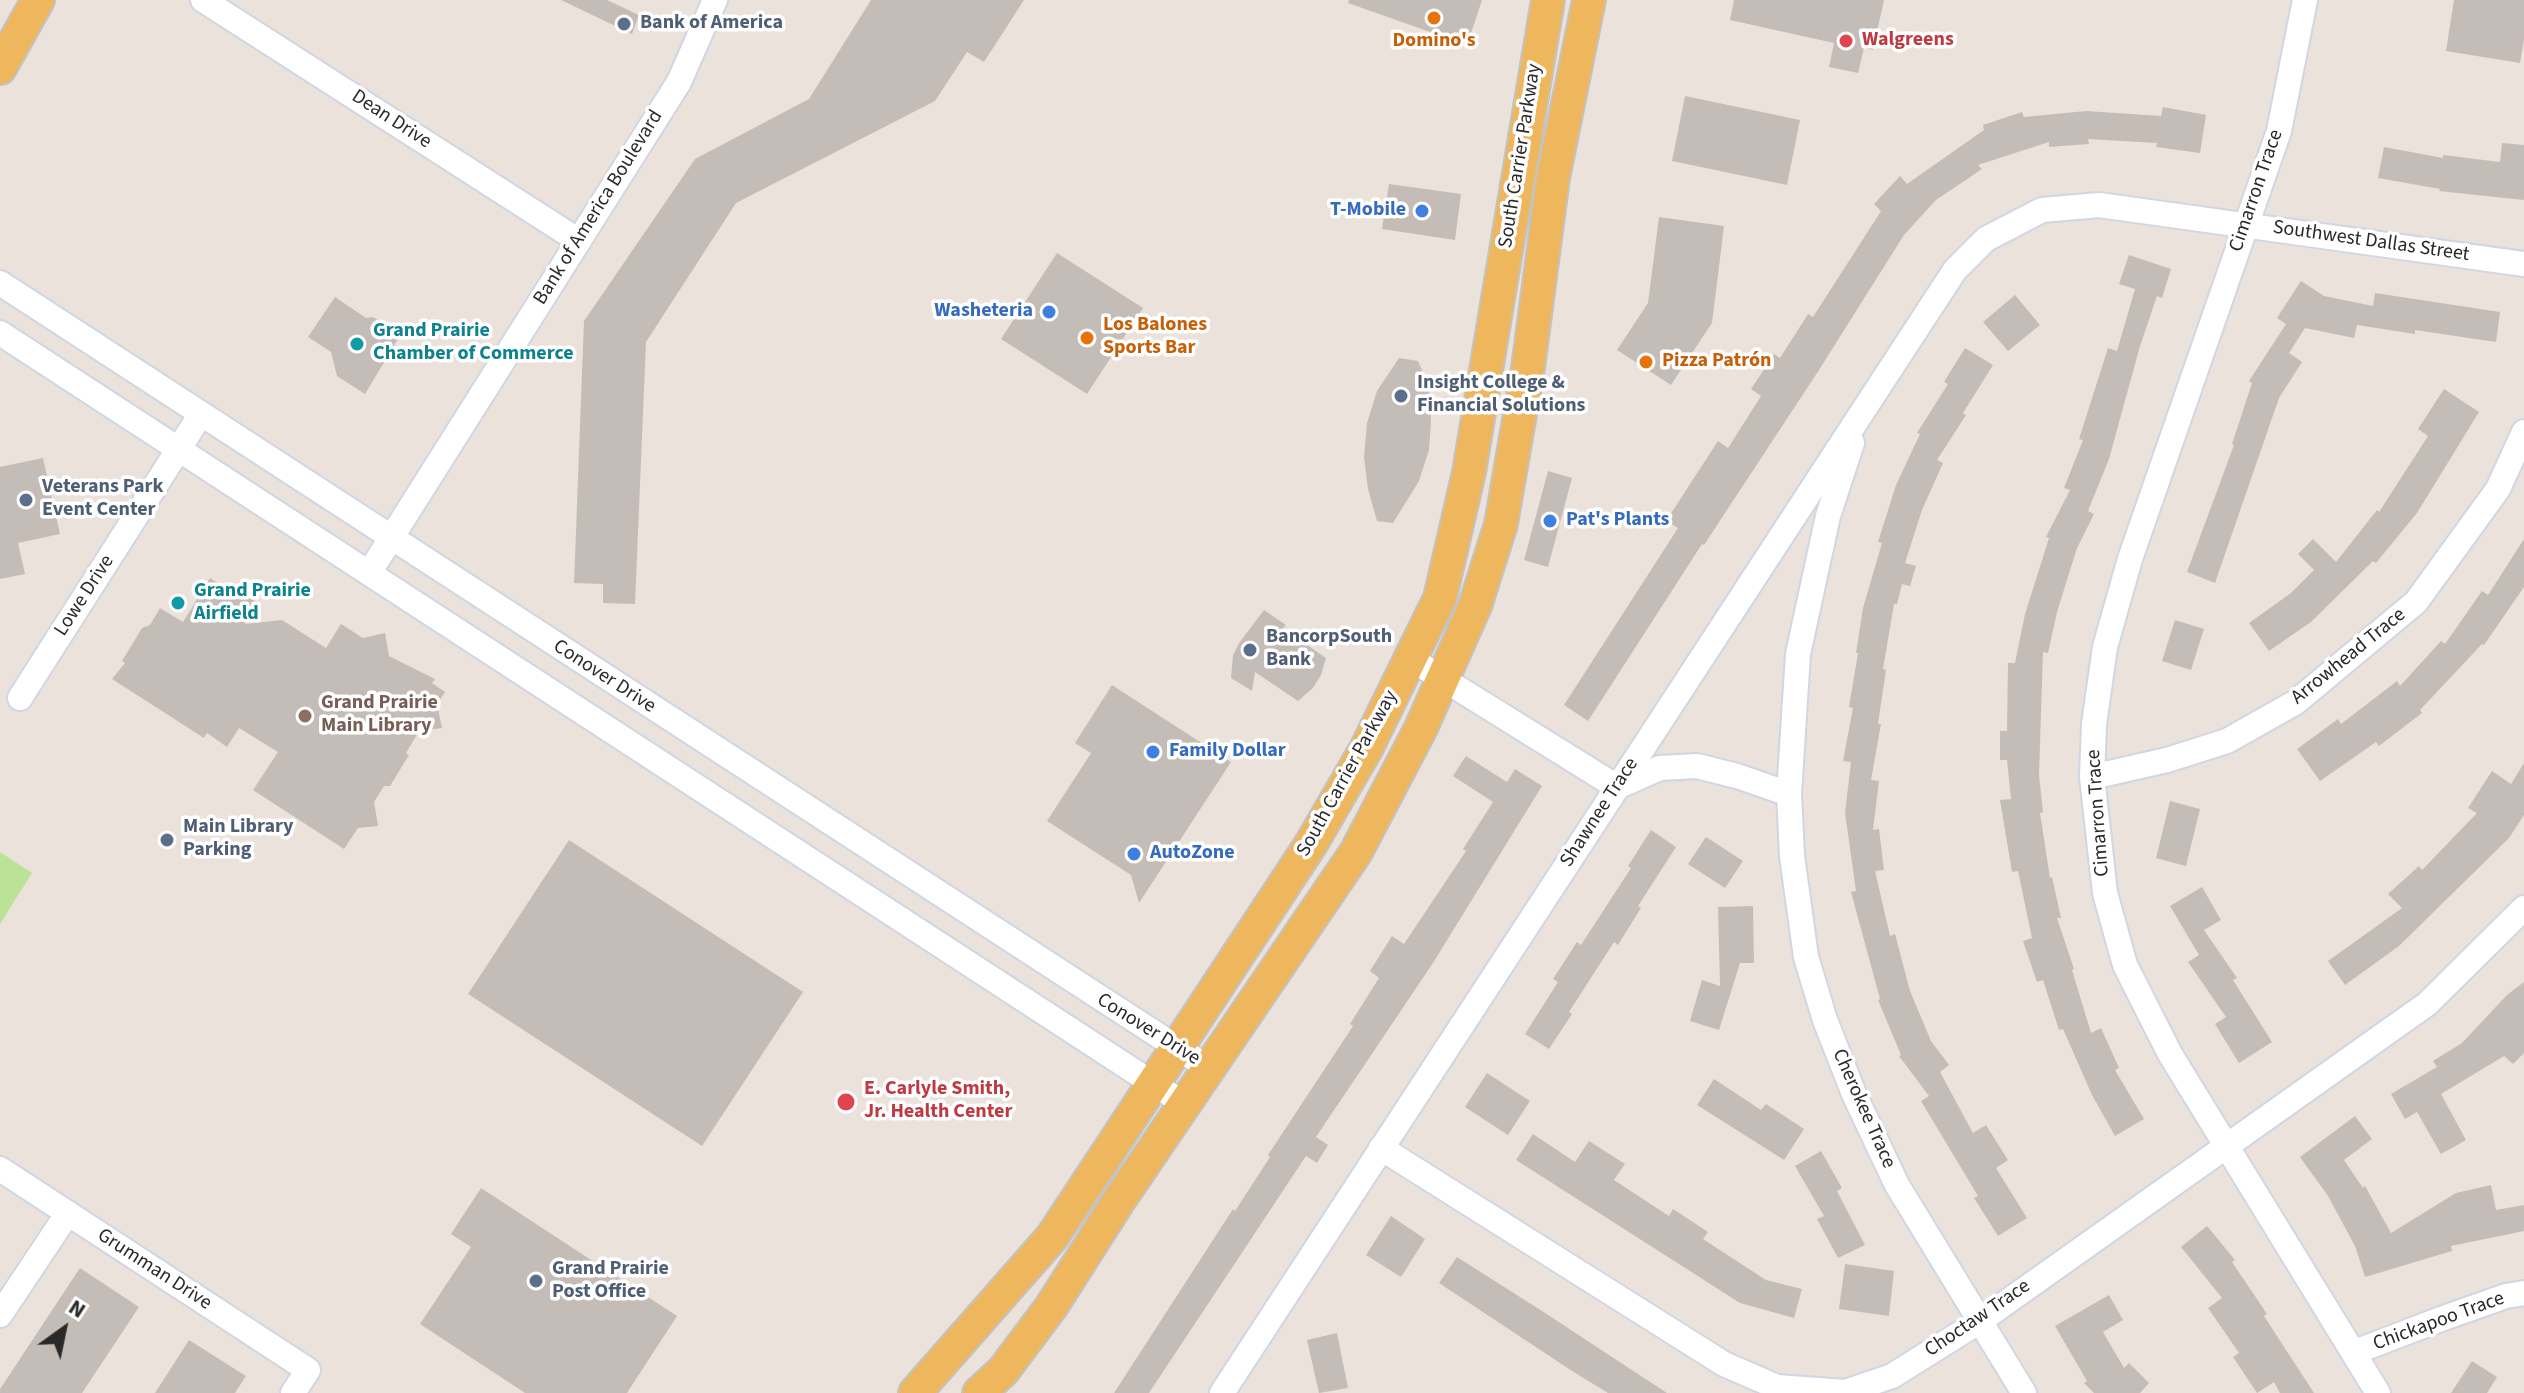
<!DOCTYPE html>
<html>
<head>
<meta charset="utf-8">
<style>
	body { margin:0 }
	#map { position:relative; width:2524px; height:1393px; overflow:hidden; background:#ebe2db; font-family:"Source Sans 3",sans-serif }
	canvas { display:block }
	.north { position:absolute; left:24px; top:1289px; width:80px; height:80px; -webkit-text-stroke:6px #fff; paint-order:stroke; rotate:33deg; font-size:22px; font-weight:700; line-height:32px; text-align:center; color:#292929 }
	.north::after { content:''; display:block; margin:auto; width:28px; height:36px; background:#292929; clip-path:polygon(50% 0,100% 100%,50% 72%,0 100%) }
</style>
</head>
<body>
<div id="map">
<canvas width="2524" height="1393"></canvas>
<div class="north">N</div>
</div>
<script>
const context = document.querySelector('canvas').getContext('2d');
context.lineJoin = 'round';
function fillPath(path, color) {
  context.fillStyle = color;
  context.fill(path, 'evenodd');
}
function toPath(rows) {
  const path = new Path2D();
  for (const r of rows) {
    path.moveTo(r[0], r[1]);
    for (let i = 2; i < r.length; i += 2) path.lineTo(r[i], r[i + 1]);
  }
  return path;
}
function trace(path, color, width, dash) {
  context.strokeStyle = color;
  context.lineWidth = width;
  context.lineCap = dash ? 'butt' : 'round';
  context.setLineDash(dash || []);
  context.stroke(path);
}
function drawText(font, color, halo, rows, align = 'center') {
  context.font = font + ' "Source Sans 3",sans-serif';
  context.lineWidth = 7;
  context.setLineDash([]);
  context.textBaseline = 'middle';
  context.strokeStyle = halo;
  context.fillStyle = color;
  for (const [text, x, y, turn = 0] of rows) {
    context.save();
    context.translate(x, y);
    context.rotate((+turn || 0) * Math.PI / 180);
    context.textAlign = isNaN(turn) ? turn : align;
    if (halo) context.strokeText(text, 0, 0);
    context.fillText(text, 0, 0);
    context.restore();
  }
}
const green = toPath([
	[0,852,32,873,0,924]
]);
const building = toPath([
	[561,0,607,0,639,15,632,34],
	[871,0,1024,0,984,62,967,52,935,101,736,203,646,342,635,604,603,603,603,584,574,583,584,321,695,159,809,99],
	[1349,0,1482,0,1467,45,1348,3],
	[1734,0,1884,0,1873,50,1864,48,1858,73,1829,67,1834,43,1730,20],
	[2454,0,2524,0,2524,39,2520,63,2446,51],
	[1685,96,1800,120,1787,185,1672,161],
	[2163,107,2206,115,2200,153,2156,147,2157,143,2088,139,2089,144,2049,147,2049,142,1978,165,1982,169,1936,200,1904,235,1819,370,1704,545,1702,544,1588,721,1564,705,1678,528,1666,521,1718,441,1728,448,1761,396,1751,389,1774,354,1780,358,1808,314,1813,317,1881,211,1874,204,1900,176,1907,184,1984,130,1983,125,2022,112,2024,117,2086,111,2161,116],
	[2502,143,2524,145,2524,200,2439,191,2440,189,2378,178,2384,147,2443,158,2443,155,2500,162],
	[1389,184,1461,194,1455,240,1382,229],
	[1659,217,1724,226,1712,323,1671,385,1617,350,1648,303],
	[1057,253,1143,308,1087,394,1001,339],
	[2129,255,2171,269,2162,298,2157,296,2140,346,2109,459,2088,511,2094,514,2077,548,2057,612,2048,653,2043,652,2039,775,2043,812,2040,813,2050,878,2052,877,2061,918,2057,918,2074,969,2072,970,2091,1033,2101,1028,2119,1068,2115,1070,2144,1119,2115,1136,2092,1095,2063,1029,2059,1030,2043,980,2037,982,2023,941,2032,938,2018,871,2012,872,2000,800,2011,799,2007,760,2000,760,2000,731,2007,731,2008,663,2015,663,2025,614,2049,538,2046,537,2070,490,2064,488,2083,440,2079,439,2108,348,2117,351,2135,289,2119,284],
	[2301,281,2324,296,2373,306,2375,293,2500,312,2496,342,2415,330,2415,334,2357,325,2354,338,2305,328,2289,353,2302,362,2279,398,2215,583,2187,572,2234,445,2232,444,2252,383,2249,381,2286,324,2277,318],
	[2015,295,2040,325,2008,351,1983,322],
	[335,297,366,318,373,317,401,334,365,394,337,376,331,352,308,337],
	[1965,348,1993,365,1963,413,1966,415,1937,460,1943,463,1922,510,1905,563,1916,566,1910,586,1902,584,1897,604,1894,604,1883,669,1886,670,1878,724,1881,724,1871,780,1879,781,1873,830,1879,829,1884,870,1875,871,1890,936,1895,934,1910,991,1931,1041,1949,1065,1940,1072,1973,1133,1986,1125,2008,1160,1996,1168,2027,1218,1998,1236,1974,1198,1978,1196,1921,1101,1929,1096,1899,1056,1901,1055,1878,1000,1880,999,1851,892,1856,891,1845,813,1851,762,1843,761,1853,708,1849,707,1858,653,1856,653,1863,608,1882,543,1878,542,1896,485,1920,434,1917,433,1948,384,1944,382],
	[1399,358,1418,361,1429,386,1431,421,1429,450,1419,481,1393,523,1377,521,1368,489,1364,457,1367,423,1377,391],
	[2444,389,2479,412,2417,513,2376,563,2373,561,2311,622,2269,651,2249,623,2291,593,2314,570,2298,554,2313,539,2336,562,2377,510,2379,512,2428,436,2418,429],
	[43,458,60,534,18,543,25,574,0,579,0,467],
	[1548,471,1572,478,1548,567,1524,560],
	[2524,539,2524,587,2484,645,2482,644,2420,710,2422,713,2379,746,2376,742,2320,781,2297,749,2338,719,2341,724,2397,681,2400,686,2441,641,2445,644,2482,591,2488,595],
	[210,578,232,592,237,590,260,604,245,624,282,620,326,648,341,624,363,638,385,633,389,656,435,679,432,683,445,692,437,704,442,728,419,731,406,753,409,755,390,786,384,786,374,802,378,826,358,828,344,849,253,790,278,752,239,728,227,747,207,733,204,738,112,679,125,663,122,661,142,628,150,625,160,608,183,622],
	[1264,610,1286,625,1283,628,1326,658,1321,675,1313,688,1298,701,1255,672,1252,691,1231,678,1233,655,1239,643],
	[2175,620,2204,629,2191,670,2162,661],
	[1112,685,1231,762,1139,903,1131,875,1047,821,1091,753,1075,743],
	[1466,756,1507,782,1515,769,1542,786,1433,963,1316,1137,1328,1145,1317,1163,1306,1156,1149,1393,1114,1393,1233,1209,1235,1211,1270,1157,1268,1155,1353,1026,1350,1024,1379,978,1370,971,1392,936,1404,944,1466,851,1463,849,1493,802,1453,776],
	[2524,763,2524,815,2509,838,2399,946,2345,985,2328,961,2402,908,2388,894,2419,866,2422,870,2477,813,2468,808,2492,771,2511,784],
	[2170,801,2200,809,2186,866,2156,858],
	[1651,830,1676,847,1638,906,1641,908,1618,945,1614,942,1569,1012,1572,1014,1549,1049,1525,1034,1558,982,1553,979,1577,942,1581,945,1631,868,1628,866],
	[1706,837,1743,861,1725,888,1688,864],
	[569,840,803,992,702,1146,468,994],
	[2202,887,2221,920,2204,930,2237,978,2233,980,2272,1042,2239,1063,2215,1024,2226,1017,2188,962,2199,955,2170,906],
	[1753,906,1754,963,1740,963,1719,1030,1690,1021,1702,980,1720,986,1718,907],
	[2524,982,2524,1053,2513,1064,2504,1056,2441,1094,2466,1140,2441,1154,2417,1112,2405,1119,2391,1094,2437,1067,2433,1061,2462,1043,2507,995],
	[1487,1073,1530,1101,1508,1135,1465,1107],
	[1714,1079,1761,1110,1766,1104,1804,1129,1784,1160,1697,1105],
	[2355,1116,2372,1139,2344,1160,2363,1188,2365,1186,2391,1233,2456,1193,2491,1185,2496,1210,2524,1205,2524,1231,2451,1246,2452,1251,2365,1277,2355,1246,2328,1196,2300,1157],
	[1533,1134,1575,1162,1589,1141,1625,1164,1614,1180,1669,1216,1673,1209,1708,1232,1703,1239,1766,1280,1802,1289,1794,1318,1740,1303,1516,1160],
	[1821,1151,1842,1188,1837,1191,1865,1245,1838,1258,1817,1219,1824,1216,1795,1166],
	[481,1188,677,1316,627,1393,525,1393,420,1324,471,1247,451,1234],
	[1391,1216,1425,1239,1401,1277,1366,1255],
	[2207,1226,2235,1260,2232,1262,2267,1314,2264,1316,2314,1393,2280,1393,2274,1382,2257,1393,2233,1357,2239,1353,2208,1308,2222,1298,2181,1247],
	[1457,1257,1542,1311,1667,1393,1608,1393,1569,1369,1439,1283],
	[1845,1264,1894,1271,1889,1316,1839,1309],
	[80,1268,139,1307,82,1393,0,1393,0,1389],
	[2109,1295,2123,1320,2103,1332,2124,1368,2129,1363,2149,1383,2140,1393,2094,1393,2084,1383,2087,1381,2055,1326],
	[1337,1333,1348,1388,1319,1393,1307,1340],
	[189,1340,246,1376,235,1393,155,1393],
	[2472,1361,2497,1377,2487,1393,2451,1393]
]);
const minor = toPath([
	[203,0,579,241],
	[2305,0,2279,131,2130,559,2105,647,2094,724,2092,777,2105,893,2125,965,2170,1054,2378,1393],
	[0,283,1210,1069],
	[0,333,1186,1105],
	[369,573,679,82,715,0],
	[1411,659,1617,787,1660,768,1697,766,1737,776,1789,794,1792,856,1806,957,1825,1020,1854,1094,1897,1185,2024,1393],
	[20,698,201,414],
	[2092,777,2167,760,2227,741,2296,702,2416,602,2498,489,2524,432],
	[1789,794,1798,654,1828,516,1852,443],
	[1381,1148,1724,1364,1777,1387,1845,1392,1892,1376,1980,1321,2427,1004,2524,908],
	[0,1169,308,1370,293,1393],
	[0,1315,68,1213],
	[2355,1352,2441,1319,2506,1296,2524,1293],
	[1222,1393,1955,270,1986,239,2042,210,2099,205,2524,264]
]);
const major = toPath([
	[0,68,38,0],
	[915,1393,1052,1237,1153,1084,1311,844,1366,749,1440,598,1469,472,1548,0],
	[979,1393,1003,1371,1051,1307,1118,1202,1356,852,1421,728,1443,678,1475,606,1501,524,1528,368,1553,178,1589,0]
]);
const markers = [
	[1434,18,8,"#e8710a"],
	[624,24,8,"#5c6f8a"],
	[1846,41,8,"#e0444e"],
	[1422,211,8,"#3f7fe0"],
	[1049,312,8,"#3f7fe0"],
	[1087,338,8,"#e8710a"],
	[357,344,8,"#0f9aa8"],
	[1646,362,8,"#e8710a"],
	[1401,396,8,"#5c6f8a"],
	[26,500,8,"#5c6f8a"],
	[1550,521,8,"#3f7fe0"],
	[178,603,8,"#0f9aa8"],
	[1250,650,8,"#5c6f8a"],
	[305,716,8,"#8d6e63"],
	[1153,752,8,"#3f7fe0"],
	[167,840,8,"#5c6f8a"],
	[1134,854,8,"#3f7fe0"],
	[846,1102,10,"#e0444e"],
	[536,1281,8,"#5c6f8a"]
];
const serviceNames = [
	["Bank of America",640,24],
	["Insight College &",1417,384],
	["Financial Solutions",1417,407],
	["Veterans Park",42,488],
	["Event Center",42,511],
	["BancorpSouth",1266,638],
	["Bank",1266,661],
	["Main Library",183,828],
	["Parking",183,851],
	["Grand Prairie",552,1270],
	["Post Office",552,1293]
];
const healthNames = [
	["Walgreens",1862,41],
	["E. Carlyle Smith,",864,1090],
	["Jr. Health Center",864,1113]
];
const foodNames = [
	["Domino's",1434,42,"center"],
	["Los Balones",1103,326],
	["Sports Bar",1103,349],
	["Pizza Patrón",1662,362]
];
const streetNames = [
	["Dean Drive",391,120,33],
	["South Carrier Parkway",1521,156,-81],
	["Cimarron Trace",2257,191,-71],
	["Bank of America Boulevard",599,208,-58],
	["Southwest Dallas Street",2371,242,8],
	["Lowe Drive",85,596,-57],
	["Arrowhead Trace",2349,657,-39],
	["Conover Drive",604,677,33],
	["South Carrier Parkway",1348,774,-61],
	["Shawnee Trace",1600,813,-57],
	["Cimarron Trace",2099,813,-94],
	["Conover Drive",1148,1030,32],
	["Cherokee Trace",1863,1109,66],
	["Grumman Drive",154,1270,33],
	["Choctaw Trace",1978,1319,-34],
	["Chickapoo Trace",2439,1322,-20]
];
const shopNames = [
	["T-Mobile",1406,211,"right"],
	["Washeteria",1033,312,"right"],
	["Pat's Plants",1566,521],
	["Family Dollar",1169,752],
	["AutoZone",1150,854]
];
const cultureNames = [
	["Grand Prairie",373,332],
	["Chamber of Commerce",373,355],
	["Grand Prairie",194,592],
	["Airfield",194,615]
];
const educationNames = [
	["Grand Prairie",321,704],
	["Main Library",321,727]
];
fillPath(green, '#bce298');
fillPath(building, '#c4bdb7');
trace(minor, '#d0d6e2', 28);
trace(major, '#c3c3c3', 36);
trace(minor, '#fff', 24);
trace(major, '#efb75d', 32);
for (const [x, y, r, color] of markers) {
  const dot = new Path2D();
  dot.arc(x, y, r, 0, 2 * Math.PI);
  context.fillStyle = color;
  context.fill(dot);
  trace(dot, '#fff', 3);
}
drawText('bold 20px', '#4e5e75', '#fff', serviceNames, 'left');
drawText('bold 20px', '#be3a42', '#fff', healthNames, 'left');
drawText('bold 20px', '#c56008', '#fff', foodNames, 'left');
drawText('20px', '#292929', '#fff', streetNames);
drawText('bold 20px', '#366cbe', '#fff', shopNames, 'left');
drawText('bold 20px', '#0d838f', '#fff', cultureNames, 'left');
drawText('bold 20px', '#785e54', '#fff', educationNames, 'left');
</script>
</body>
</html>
